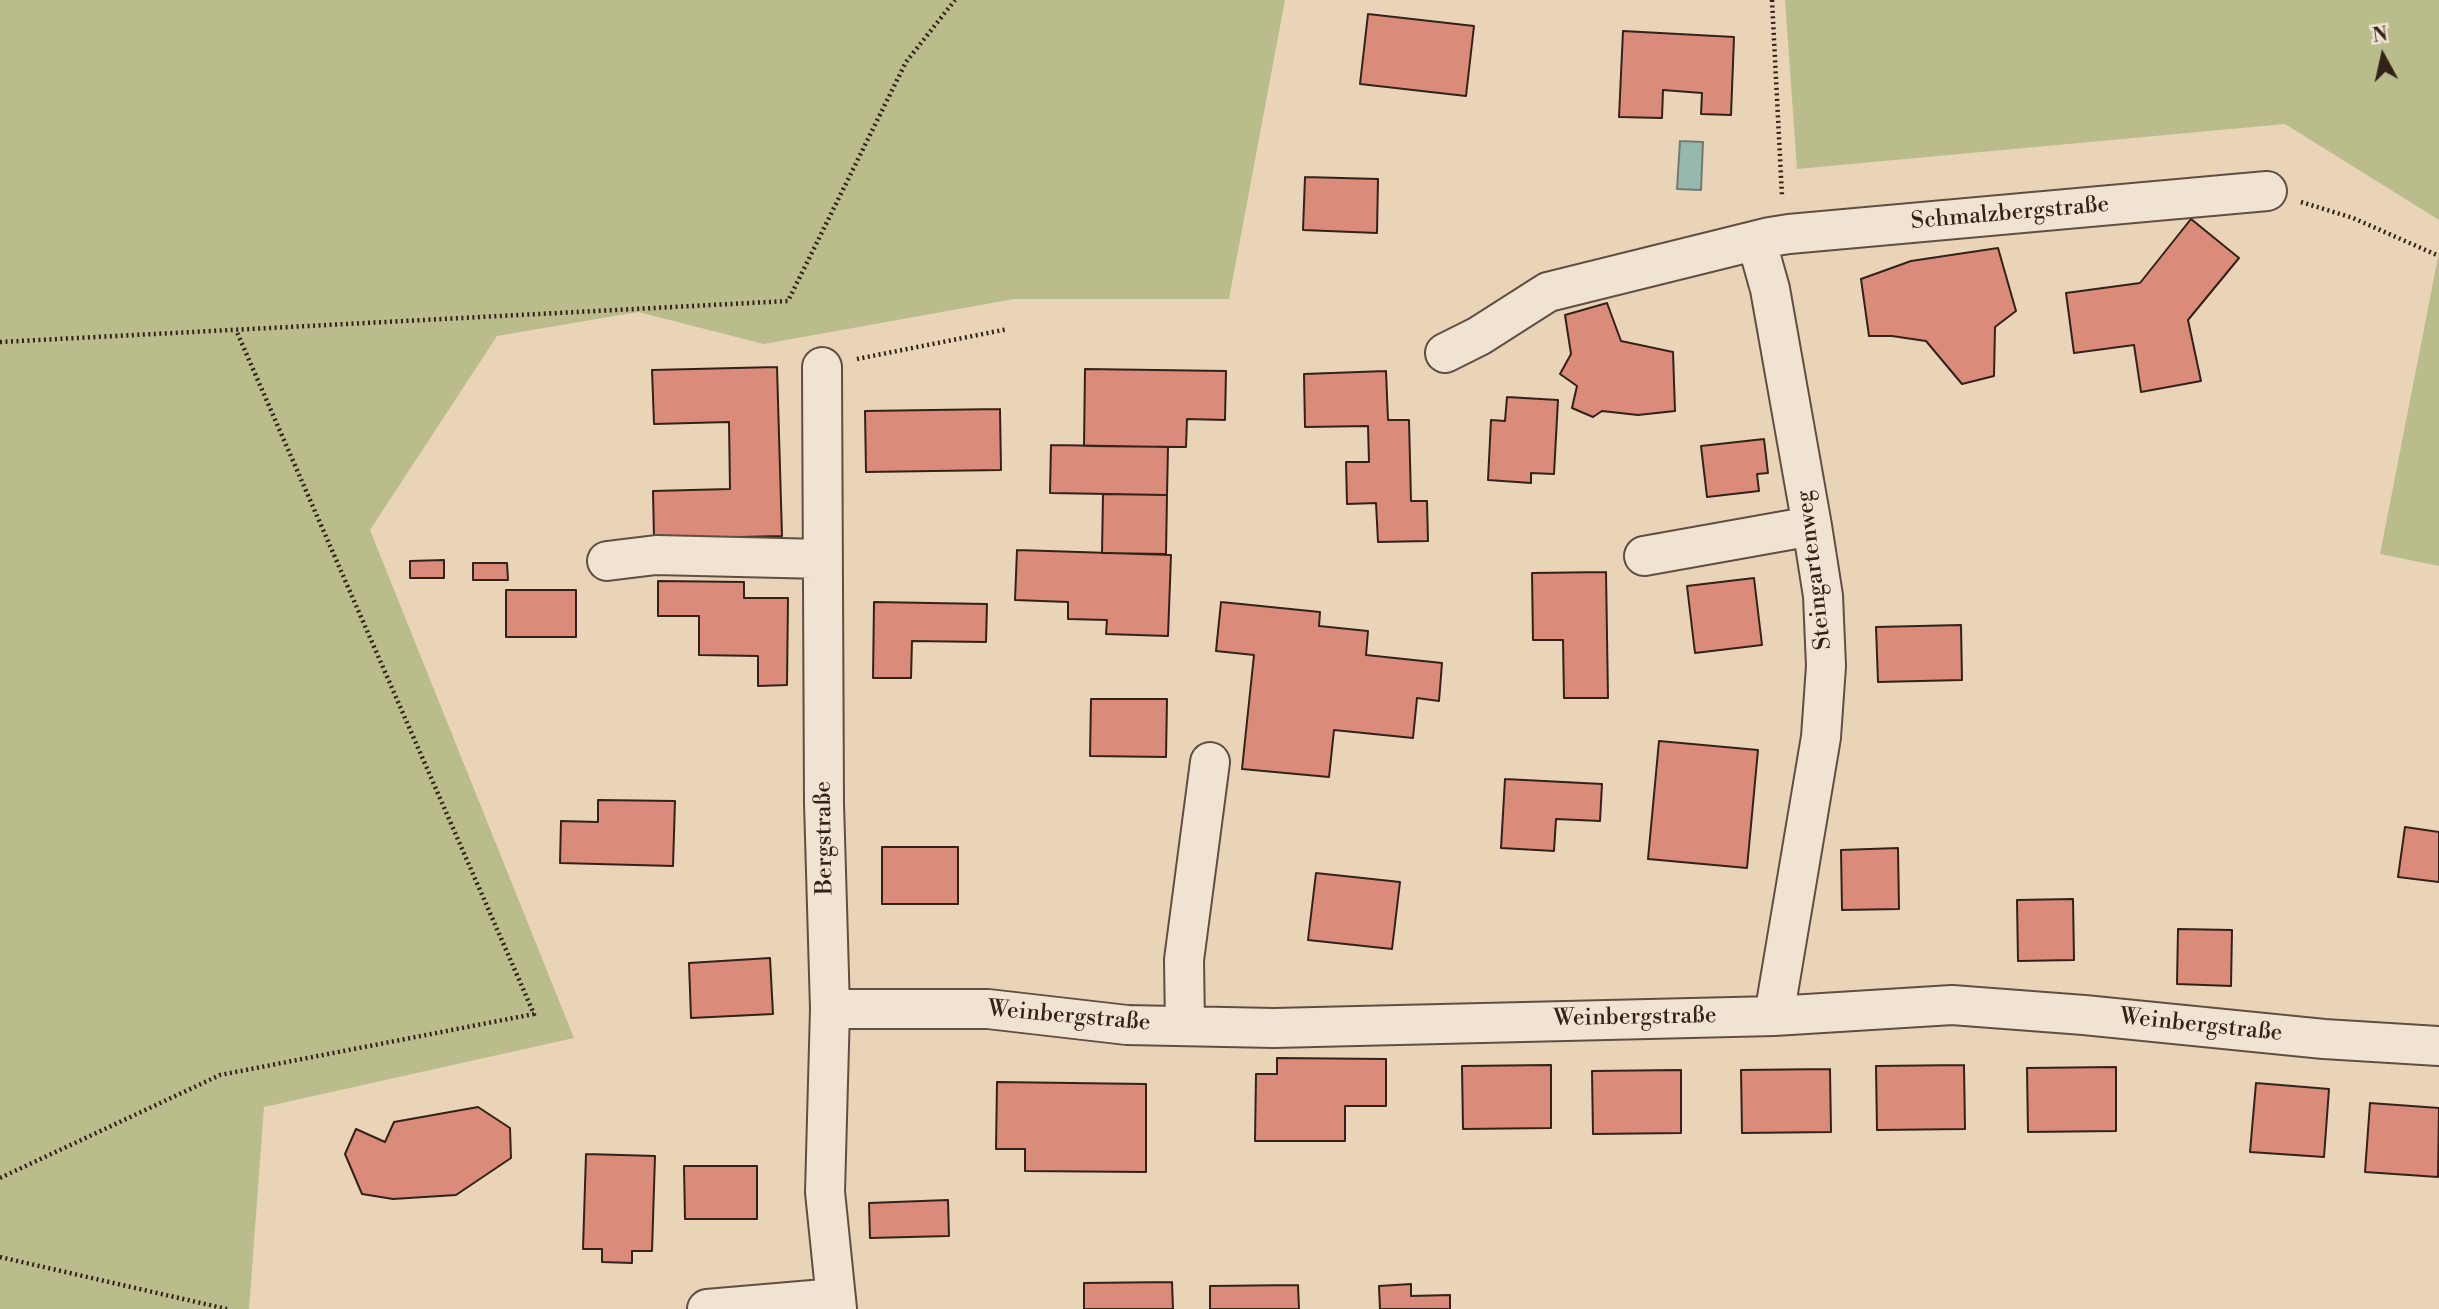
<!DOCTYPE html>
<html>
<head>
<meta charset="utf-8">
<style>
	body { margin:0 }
	#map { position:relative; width:2439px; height:1309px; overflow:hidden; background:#e9d4b8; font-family:"Libre Bodoni",serif }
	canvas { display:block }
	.north { position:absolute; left:2348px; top:21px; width:70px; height:70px; -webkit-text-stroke:5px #f1e3d1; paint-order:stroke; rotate:352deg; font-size:19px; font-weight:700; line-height:28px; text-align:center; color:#32221a }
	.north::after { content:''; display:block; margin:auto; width:24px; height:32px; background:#32221a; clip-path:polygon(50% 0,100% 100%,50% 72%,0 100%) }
</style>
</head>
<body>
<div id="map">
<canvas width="2439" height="1309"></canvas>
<div class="north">N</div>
</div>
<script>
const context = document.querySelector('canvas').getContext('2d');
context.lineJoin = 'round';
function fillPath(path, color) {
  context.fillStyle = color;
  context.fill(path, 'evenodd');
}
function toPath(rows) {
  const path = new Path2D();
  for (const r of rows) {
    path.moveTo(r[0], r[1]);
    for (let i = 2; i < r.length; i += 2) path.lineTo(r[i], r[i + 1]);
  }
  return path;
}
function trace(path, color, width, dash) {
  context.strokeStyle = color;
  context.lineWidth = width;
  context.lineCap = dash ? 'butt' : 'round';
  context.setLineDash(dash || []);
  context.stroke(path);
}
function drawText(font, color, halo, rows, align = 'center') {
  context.font = font + ' "Libre Bodoni",serif';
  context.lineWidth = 7;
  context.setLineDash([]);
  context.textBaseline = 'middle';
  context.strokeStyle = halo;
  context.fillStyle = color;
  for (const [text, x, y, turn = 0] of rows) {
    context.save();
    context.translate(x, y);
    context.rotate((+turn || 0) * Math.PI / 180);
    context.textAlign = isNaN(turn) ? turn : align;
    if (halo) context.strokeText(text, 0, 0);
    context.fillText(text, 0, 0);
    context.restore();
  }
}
const green = toPath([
	[0,0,1285,0,1229,299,1014,299,764,344,638,312,497,336,370,530,574,1038,264,1107,249,1309,0,1309],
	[1785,0,2439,0,2439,220,2285,124,1797,169],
	[2439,252,2439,566,2380,554]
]);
const water = toPath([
	[1680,141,1703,142,1701,190,1677,189,1680,141]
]);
const building = toPath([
	[1368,14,1474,26,1466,96,1360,84,1368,14],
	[1623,31,1734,37,1731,115,1701,114,1702,93,1663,90,1662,118,1619,117,1623,31],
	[1305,177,1378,179,1377,233,1303,230,1305,177],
	[2191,219,2239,258,2188,320,2201,381,2141,392,2134,345,2074,353,2066,293,2140,283,2191,219],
	[1998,248,2016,311,1995,327,1994,376,1962,384,1926,341,1892,336,1869,336,1861,279,1911,261,1998,248],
	[1607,303,1621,341,1673,352,1675,411,1638,415,1602,411,1593,417,1572,408,1577,386,1560,374,1571,354,1565,315,1607,303],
	[777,367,782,536,654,539,653,491,730,489,729,422,654,424,652,370,777,367],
	[1085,369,1226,371,1225,420,1187,419,1186,447,1084,446,1085,369],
	[1386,371,1388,420,1409,420,1411,501,1427,501,1428,541,1378,542,1376,503,1347,504,1346,462,1369,462,1368,426,1305,427,1304,374,1386,371],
	[1507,397,1558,400,1554,474,1531,473,1531,483,1488,480,1491,420,1505,421,1507,397],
	[1000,409,1001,470,866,472,865,411,1000,409],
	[1764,439,1768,473,1757,474,1759,491,1707,497,1701,446,1764,439],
	[1051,445,1168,447,1167,495,1050,493,1051,445],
	[1103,494,1167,495,1166,554,1102,553,1103,494],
	[1017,550,1171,555,1168,636,1106,634,1107,620,1068,619,1068,602,1015,600,1017,550],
	[444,560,444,578,410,578,410,561,444,560],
	[473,563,507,563,508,580,473,580,473,563],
	[1606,572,1608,698,1564,698,1563,640,1533,640,1532,573,1606,572],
	[1754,578,1762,645,1695,653,1687,586,1754,578],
	[658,581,744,582,744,598,788,598,787,685,758,686,758,656,699,655,699,616,658,616,658,581],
	[506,590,576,590,576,637,506,637,506,590],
	[874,602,987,604,986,642,912,641,911,678,873,678,874,602],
	[1221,602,1320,612,1319,626,1368,631,1366,655,1442,663,1439,701,1417,698,1413,738,1334,730,1329,777,1242,769,1254,655,1216,651,1221,602],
	[1961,625,1962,680,1878,682,1876,627,1961,625],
	[1091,699,1167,699,1166,757,1090,756,1091,699],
	[1659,741,1758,750,1747,868,1648,859,1659,741],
	[1505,779,1602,784,1600,821,1556,819,1554,851,1501,848,1505,779],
	[598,800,675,801,673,866,560,863,561,821,598,822,598,800],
	[2405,827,2439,832,2439,882,2398,877,2405,827],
	[882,847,958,847,958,904,882,904,882,847],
	[1898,848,1899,909,1842,910,1841,850,1898,848],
	[1316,873,1400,882,1392,949,1308,940,1316,873],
	[2073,899,2074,960,2018,961,2017,900,2073,899],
	[2178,929,2232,930,2231,986,2177,984,2178,929],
	[770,958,773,1014,691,1018,689,963,770,958],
	[1277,1058,1386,1059,1386,1106,1345,1106,1345,1141,1255,1141,1256,1074,1277,1074,1277,1058],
	[1551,1065,1551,1128,1463,1129,1462,1066,1551,1065],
	[1964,1065,1965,1129,1877,1130,1876,1066,1964,1065],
	[2116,1067,2116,1131,2028,1132,2027,1068,2116,1067],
	[1830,1069,1831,1132,1742,1133,1741,1070,1830,1069],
	[1681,1070,1681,1133,1593,1134,1592,1071,1681,1070],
	[997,1082,1146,1084,1146,1172,1025,1171,1025,1149,996,1149,997,1082],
	[2256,1083,2329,1089,2324,1157,2250,1152,2256,1083],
	[2370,1103,2439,1108,2438,1177,2365,1172,2370,1103],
	[478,1107,510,1128,511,1158,456,1195,393,1199,362,1194,345,1154,356,1129,385,1142,394,1122,478,1107],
	[586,1154,655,1156,652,1251,632,1251,632,1263,602,1262,602,1249,583,1249,586,1154],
	[684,1166,757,1166,757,1219,685,1219,684,1166],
	[948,1200,949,1236,870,1238,869,1203,948,1200],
	[1172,1282,1173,1309,1084,1309,1084,1283,1172,1282],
	[1411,1284,1411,1296,1450,1295,1450,1309,1380,1309,1379,1286,1411,1284],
	[1298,1285,1299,1309,1210,1309,1210,1286,1298,1285]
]);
const path = toPath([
	[1772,0,1782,196],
	[2301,202,2353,218,2439,256],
	[0,342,788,301,906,62,955,0],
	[857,359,1008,329],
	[0,1178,220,1075,534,1014,236,330],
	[0,1257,227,1309]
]);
const minor = toPath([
	[1445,353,1479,336,1548,292,1770,237],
	[822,367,824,803,830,1009,825,1192,837,1309],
	[1644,556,1812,526],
	[607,561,656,555,822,559],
	[830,1009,988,1009,1127,1025,1274,1028,1774,1016,1952,1005,2084,1015,2324,1039,2439,1046],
	[1774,1016,1821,737,1826,666,1823,596,1812,526,1770,289,1759,250,1770,237,1789,234,2267,191],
	[1185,1026,1184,960,1210,762],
	[707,1309,836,1298]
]);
const streetNames = [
	["Schmalzbergstraße",2010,214,-5],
	["Steingartenweg",1815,570,-97],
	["Bergstraße",825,838,-91],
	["Weinbergstraße",1069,1017,5],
	["Weinbergstraße",1635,1018,-1],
	["Weinbergstraße",2201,1026,6]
];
fillPath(green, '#bbbc8b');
fillPath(water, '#97b8af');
trace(water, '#6f7c73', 2);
fillPath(building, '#da8b79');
trace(building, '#32221a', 2);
trace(minor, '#604e42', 42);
trace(path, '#32221a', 4.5, [2, 3.5]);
trace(minor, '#f1e3d1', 38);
drawText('23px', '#32221a', '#f1e3d1', streetNames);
</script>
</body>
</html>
